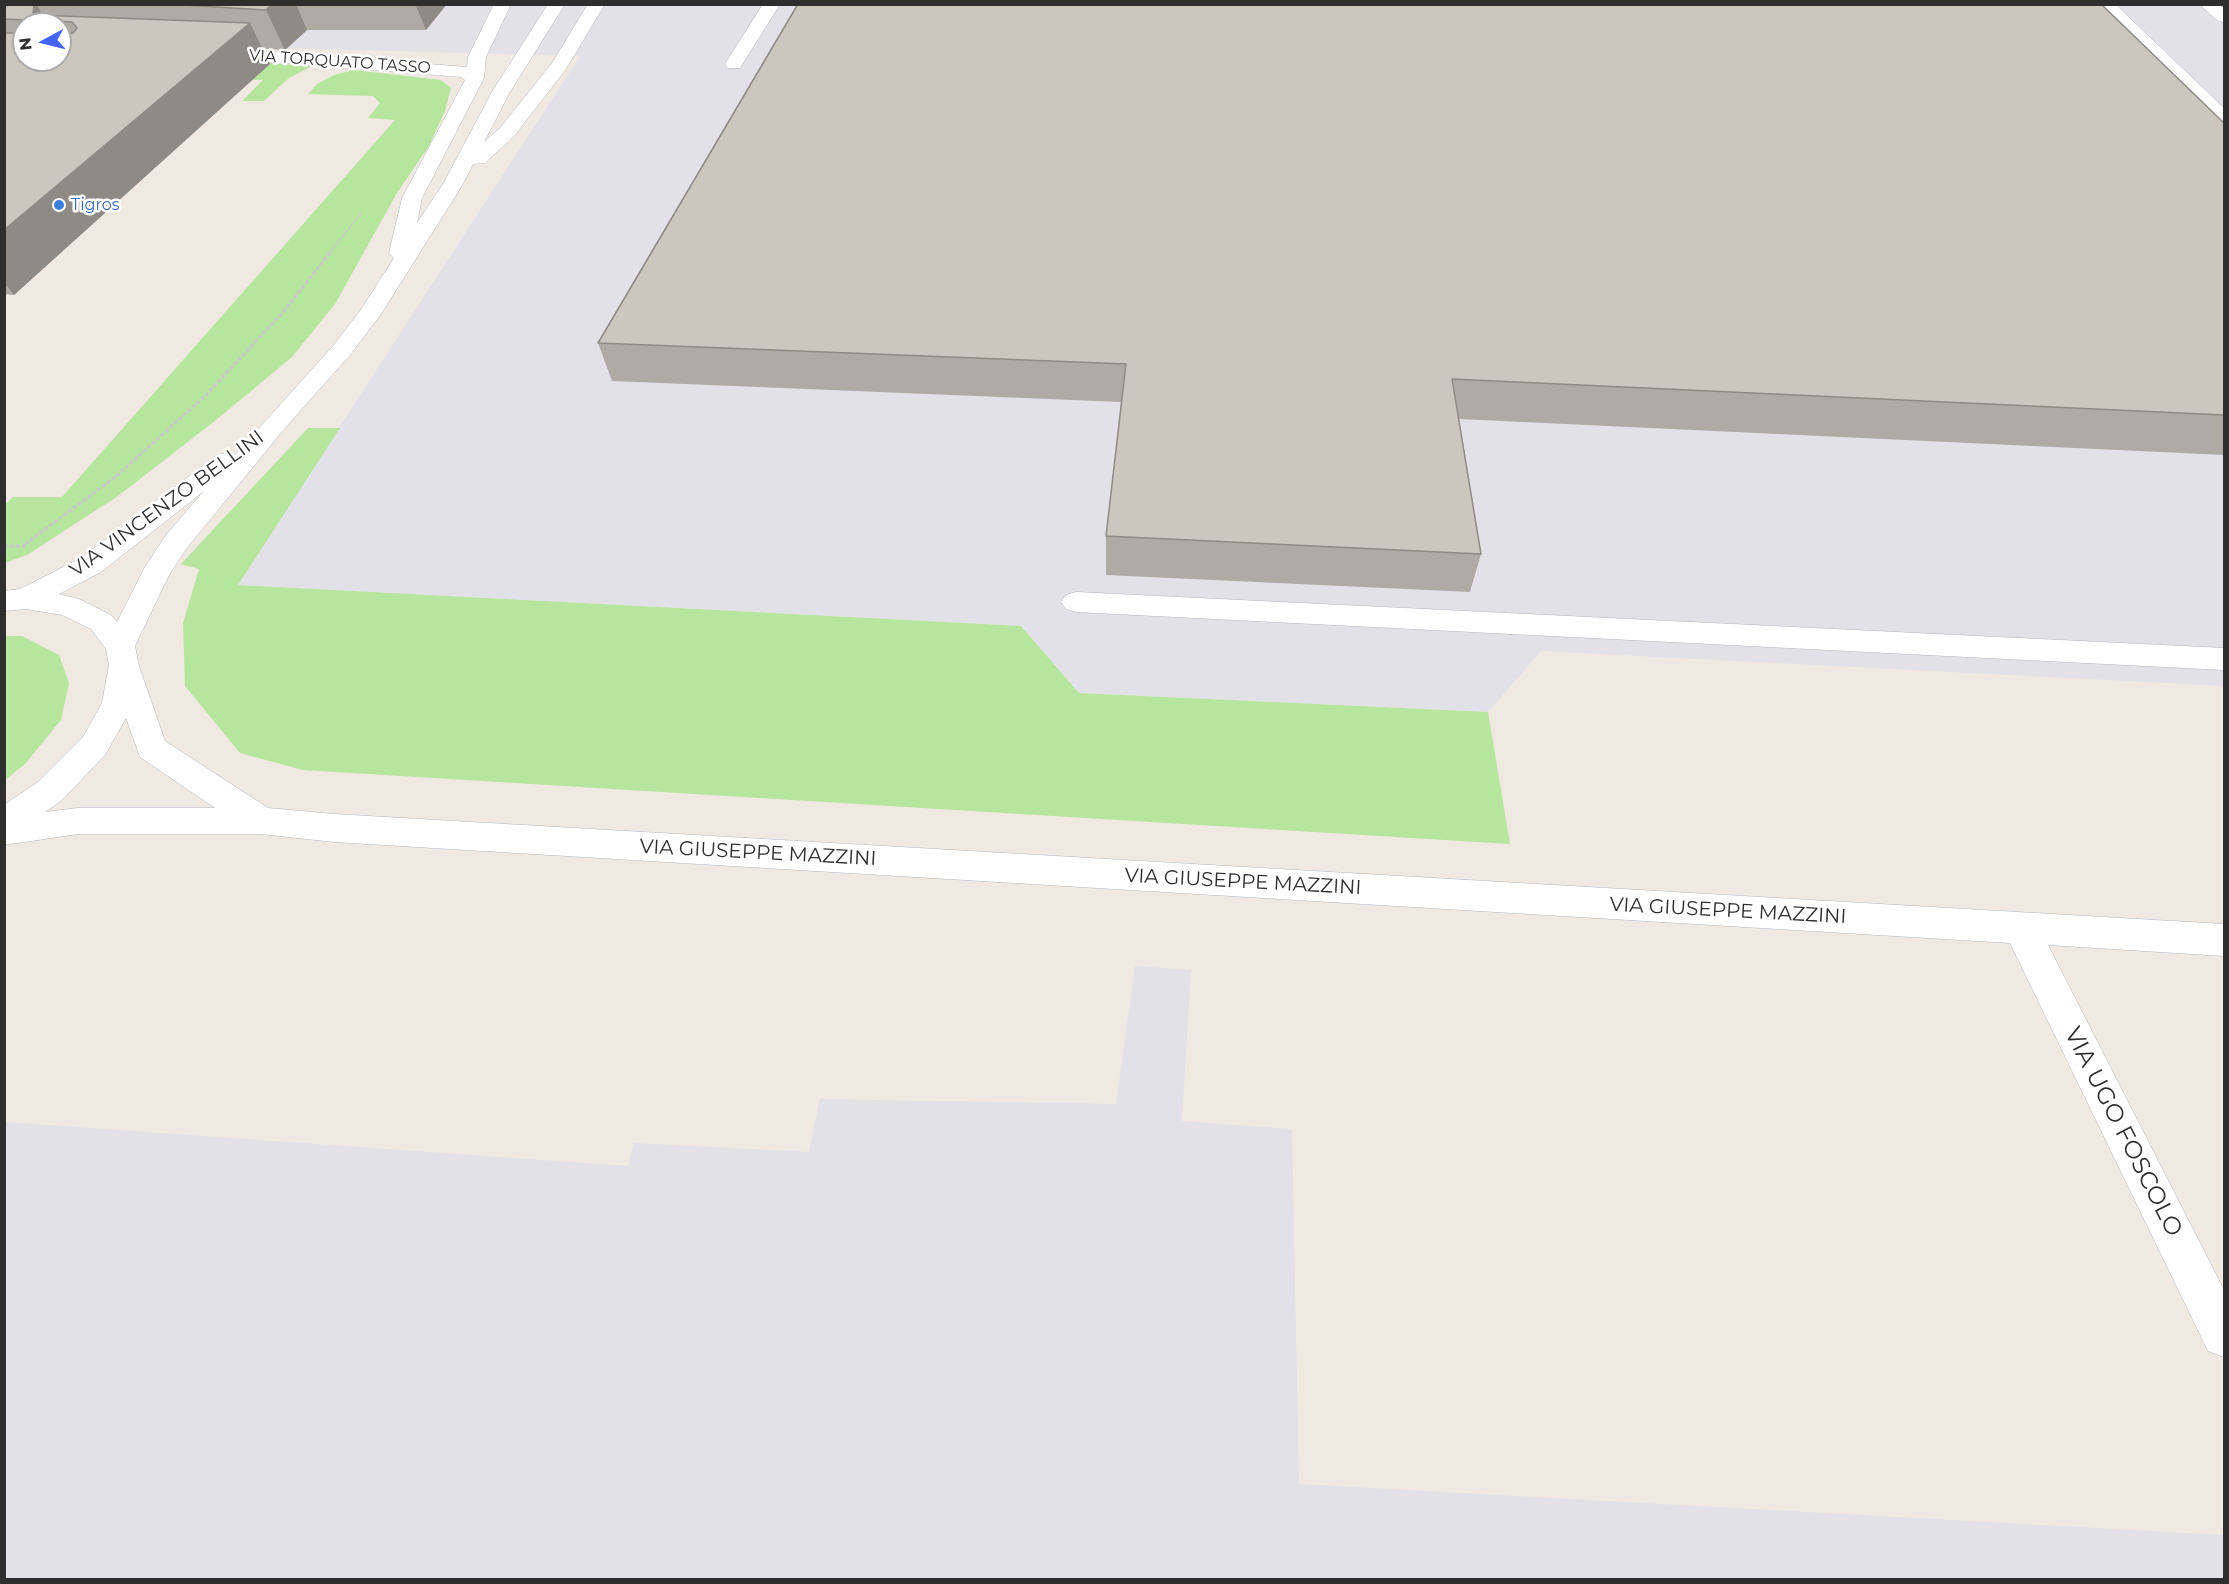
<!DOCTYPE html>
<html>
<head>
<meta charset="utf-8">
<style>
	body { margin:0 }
	#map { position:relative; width:2229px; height:1584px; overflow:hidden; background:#efe9e1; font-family:Montserrat,sans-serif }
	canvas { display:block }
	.frame { position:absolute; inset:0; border:6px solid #2e2e2e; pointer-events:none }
	.north { position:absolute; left:12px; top:12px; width:60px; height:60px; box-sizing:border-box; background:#fff; border:2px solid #ababab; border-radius:50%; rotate:263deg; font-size:16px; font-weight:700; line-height:24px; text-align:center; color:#2e2e2e }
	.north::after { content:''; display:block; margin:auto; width:21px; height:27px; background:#4264fb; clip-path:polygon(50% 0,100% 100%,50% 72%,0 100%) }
</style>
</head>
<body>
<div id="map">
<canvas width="2229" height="1584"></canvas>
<div class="frame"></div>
<div class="north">N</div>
</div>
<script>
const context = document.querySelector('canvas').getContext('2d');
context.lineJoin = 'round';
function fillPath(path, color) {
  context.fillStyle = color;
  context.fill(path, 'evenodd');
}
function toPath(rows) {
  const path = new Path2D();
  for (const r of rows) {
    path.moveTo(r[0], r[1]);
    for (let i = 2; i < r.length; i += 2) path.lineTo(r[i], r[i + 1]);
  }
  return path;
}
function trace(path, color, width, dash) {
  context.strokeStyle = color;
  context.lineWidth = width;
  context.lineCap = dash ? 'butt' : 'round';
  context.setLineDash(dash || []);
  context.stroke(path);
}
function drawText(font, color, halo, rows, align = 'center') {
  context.font = font + ' Montserrat,sans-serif';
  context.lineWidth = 5;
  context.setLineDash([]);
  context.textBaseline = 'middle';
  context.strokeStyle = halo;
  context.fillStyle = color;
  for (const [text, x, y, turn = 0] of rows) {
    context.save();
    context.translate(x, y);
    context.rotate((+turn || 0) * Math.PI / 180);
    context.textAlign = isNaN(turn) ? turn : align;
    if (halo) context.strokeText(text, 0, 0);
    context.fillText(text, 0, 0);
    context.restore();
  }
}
const industrial = toPath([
	[5,4,2224,5,2224,686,1541,651,1488,712,1079,693,1021,626,237,585,580,56,60,42,60,24,24,24,5,41],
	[1135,966,1191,970,1182,1121,1292,1129,1299,1484,2224,1535,2224,1579,5,1579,5,1122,628,1166,634,1143,809,1152,820,1099,1116,1104]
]);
const green = toPath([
	[267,63,312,66,289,78,264,101,242,101,263,80,206,79],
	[354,70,441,80,451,88,445,111,429,146,397,193,335,304,292,357,216,420,118,496,27,555,5,563,5,505,13,497,62,497,395,120,368,118,380,103,373,96,308,94,317,84,334,75],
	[308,428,340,428,238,585,1021,626,1079,693,1488,712,1510,844,303,770,240,753,185,686,183,623,199,569,181,564],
	[5,636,22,636,59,655,69,683,61,720,25,764,5,780]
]);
const pathFar1 = toPath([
	[331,251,362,212]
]);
const path = toPath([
	[25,544,114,478,205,396,284,311,332,250],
	[4,546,28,546]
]);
const minor = toPath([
	[494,4,511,4,486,57,484,78,422,198,417,223,443,184,492,92,548,4,565,4,510,92,484,142,500,128,552,63,588,4,605,4,566,69,514,136,485,163,473,164,463,184,381,314,349,356,284,429,186,549,169,575,135,646,139,666,165,741,268,808,334,814,2224,924,2224,956,2048,945,2224,1290,2224,1357,2208,1351,2010,943,334,842,261,834,78,834,4,845,4,805,38,782,83,737,102,703,109,665,106,649,91,629,62,615,26,609,4,611,4,591,20,589,81,558,217,455,226,453,235,455,333,346,360,311,394,258,389,253,402,198,465,80,461,77,221,58,215,57,212,53,215,49,221,48,467,67,468,57,494,4],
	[204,491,166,535,145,567,117,622,111,615,79,599,59,594,101,572,204,491],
	[126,718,140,757,215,808,78,808,45,812,62,800,105,755,126,718],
	[763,4,780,4,740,68,728,68,725,64,763,4],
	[2097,4,2115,4,2224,108,2224,124,2217,122,2097,4],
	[2199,4,2218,4,2224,9,2224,22,2218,21,2199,4],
	[1076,592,2224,648,2224,670,1076,612,1066,609,1061,602,1066,595,1076,592]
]);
const wall = toPath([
	[4,4,447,4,426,30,307,30,285,50,263,49,270,64,14,295,4,294],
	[24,24,60,24,60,60,24,60],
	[2224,123,2224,455,1459,419,1481,554,1470,592,1106,575,1106,536,1121,402,612,381,598,343]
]);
const shadedWall = toPath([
	[34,4,36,4,46,20,37,20,33,13],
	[272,4,296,4,307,30,285,50,266,10],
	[415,4,447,4,426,30],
	[250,23,270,64,14,295,4,282,4,230]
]);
const building = toPath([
	[9,4,34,4,33,13,35,15,250,23,4,230,4,33,24,33,24,60,60,60,60,34,65,35,73,33,77,28,72,22,4,19,4,8,9,4],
	[166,4,272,4,266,10,166,4],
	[798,4,2101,4,2224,123,2224,415,1452,379,1481,554,1106,536,1126,364,598,343,798,4]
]);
const markers = [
	[59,205,6,"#3f7fe0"]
];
const farStreetnames = [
	["VIA TORQUATO TASSO",340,62,4]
];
const farShopnames = [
	["Tigros",71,205]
];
const streetNames = [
	["VIA VINCENZO BELLINI",167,504,-36],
	["VIA GIUSEPPE MAZZINI",758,853,3],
	["VIA GIUSEPPE MAZZINI",1243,882,3],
	["VIA GIUSEPPE MAZZINI",1728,911,3]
];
const nearStreetnames = [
	["VIA UGO FOSCOLO",2123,1132,63]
];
fillPath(industrial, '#e3e1e8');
fillPath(green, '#b6e59e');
trace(minor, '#b4b7c1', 1);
trace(pathFar1, '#c9c9c9', 2, [2, 1.5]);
trace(path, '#c9c9c9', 3, [4, 2]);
fillPath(minor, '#fff');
fillPath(wall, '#afaba4');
fillPath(shadedWall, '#8e8b86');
fillPath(building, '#cbc7bf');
trace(building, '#8e8b86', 1.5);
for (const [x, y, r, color] of markers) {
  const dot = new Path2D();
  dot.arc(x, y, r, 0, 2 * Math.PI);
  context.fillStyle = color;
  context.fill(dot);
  trace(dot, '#fff', 2);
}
drawText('16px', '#2e2e2e', '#fff', farStreetnames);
drawText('16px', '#366cbe', '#fff', farShopnames, 'left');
drawText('20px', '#2e2e2e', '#fff', streetNames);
drawText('24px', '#2e2e2e', '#fff', nearStreetnames);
</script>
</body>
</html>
